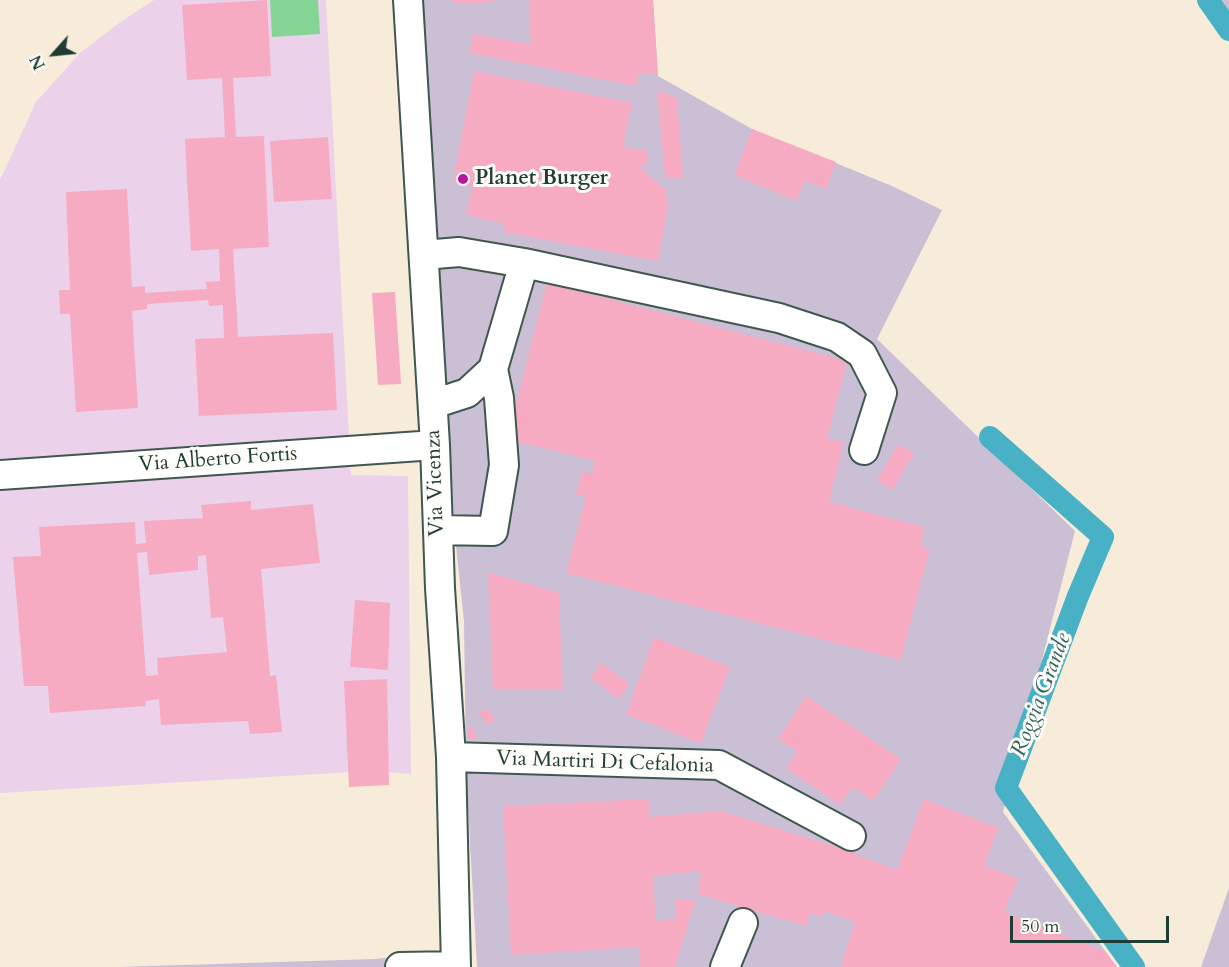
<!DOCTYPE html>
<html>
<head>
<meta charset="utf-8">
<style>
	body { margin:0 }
	#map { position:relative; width:1229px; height:967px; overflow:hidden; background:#f7ecd9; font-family:Cardo,serif }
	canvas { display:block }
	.north { position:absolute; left:24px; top:24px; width:60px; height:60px; -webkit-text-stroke:4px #fdfcf7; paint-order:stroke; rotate:243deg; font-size:16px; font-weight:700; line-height:24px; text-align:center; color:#1f3d34 }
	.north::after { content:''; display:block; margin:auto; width:21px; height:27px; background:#1f3d34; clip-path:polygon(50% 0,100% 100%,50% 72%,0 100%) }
	.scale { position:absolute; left:1010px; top:916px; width:159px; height:27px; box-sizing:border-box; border:3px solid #1f3d34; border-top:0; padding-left:8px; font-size:18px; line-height:21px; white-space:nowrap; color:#1f3d34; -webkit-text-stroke:4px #fdfcf7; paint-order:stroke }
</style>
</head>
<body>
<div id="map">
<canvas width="1229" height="967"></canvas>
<div class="north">N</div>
<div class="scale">50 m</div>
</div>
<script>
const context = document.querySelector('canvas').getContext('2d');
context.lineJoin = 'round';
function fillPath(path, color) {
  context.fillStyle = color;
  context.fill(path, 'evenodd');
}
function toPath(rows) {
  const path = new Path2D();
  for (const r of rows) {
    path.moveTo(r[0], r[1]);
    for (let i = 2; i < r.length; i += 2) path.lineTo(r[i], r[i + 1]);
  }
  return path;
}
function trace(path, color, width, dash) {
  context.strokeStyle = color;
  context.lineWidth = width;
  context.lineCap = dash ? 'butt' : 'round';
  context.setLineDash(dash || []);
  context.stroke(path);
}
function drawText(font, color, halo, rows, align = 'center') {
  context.font = font + ' Cardo,serif';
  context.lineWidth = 6;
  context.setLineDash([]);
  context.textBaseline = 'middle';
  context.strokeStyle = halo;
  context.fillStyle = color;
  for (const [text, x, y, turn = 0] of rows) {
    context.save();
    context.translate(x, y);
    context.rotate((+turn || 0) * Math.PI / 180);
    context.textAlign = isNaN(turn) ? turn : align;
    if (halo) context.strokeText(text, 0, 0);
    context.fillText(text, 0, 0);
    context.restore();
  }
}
const built = toPath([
	[154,0,326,0,351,475,408,476,411,778,410,774,369,771,0,793,0,180,36,102,80,53,119,23]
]);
const industrial = toPath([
	[399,0,653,0,658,76,752,129,892,186,942,210,877,339,1075,531,1003,812,1117,967,477,967,466,771,464,622],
	[1202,0,1229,0,1229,36],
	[1229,888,1229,967,1201,967],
	[419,954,420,967,118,967,375,959]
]);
const green = toPath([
	[270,0,318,0,320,34,272,37]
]);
const canal = toPath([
	[1208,0,1229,30],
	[990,437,1103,537,1078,596,1006,788,1134,967]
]);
const building = toPath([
	[267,0,271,76,233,78,236,137,264,136,269,247,233,249,238,337,333,333,337,410,199,416,195,339,224,338,223,305,209,306,208,300,147,304,147,309,132,311,138,408,76,412,70,314,60,314,59,290,70,290,66,192,127,189,132,287,145,286,145,293,207,289,206,282,220,281,219,249,191,251,185,139,225,137,222,78,187,80,182,5],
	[452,0,495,0,495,2,453,4],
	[529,0,653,0,658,75,639,73,636,86,470,53,472,34,531,44],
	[474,71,632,103,623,147,648,151,646,167,636,164,667,191,664,198,669,199,658,261,503,232,505,224,466,215,472,186,453,182],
	[657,90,677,98,683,177,665,177],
	[752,129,836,162,826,189,805,181,796,201,734,175],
	[328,137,332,199,274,202,270,141],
	[547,283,847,361,827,439,844,442,829,502,924,527,921,546,930,548,901,660,566,573,586,497,576,495,582,472,592,473,595,461,507,439],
	[395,292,401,384,378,385,372,293],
	[898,444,914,453,893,490,877,481],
	[251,501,251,510,313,504,320,563,261,569,270,676,276,675,282,732,250,734,248,721,161,725,159,699,145,701,146,706,50,713,48,686,24,686,13,557,41,556,39,527,135,522,136,544,146,543,144,521,203,518,201,505],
	[147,552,149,575,198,570,198,556,206,555,211,618,223,617,227,652,157,658,158,675,146,676,137,553],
	[488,572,559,593,563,690,493,690],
	[355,600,390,603,388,670,350,667],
	[654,637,730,667,701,743,626,715],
	[601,663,629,683,619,699,590,678],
	[387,679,389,785,349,787,344,681],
	[806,696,901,759,873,801,852,787,840,805,786,768,797,751,778,739],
	[486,708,495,720,488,725,479,713],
	[467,728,474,728,475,739,468,739],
	[649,799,650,817,721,811,846,850,897,870,924,799,999,828,984,865,1018,879,1004,912,1106,952,1117,967,841,967,855,922,825,911,823,917,810,913,806,926,698,894,701,871,653,876,656,921,675,920,676,900,696,899,675,967,639,967,639,947,511,955,503,806]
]);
const minor = toPath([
	[408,0,435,445,440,588,451,757,456,967],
	[424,255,459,252,524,263],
	[433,404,467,393,493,369,524,263,779,318,837,337,862,354,882,393,864,450],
	[0,475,435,445],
	[438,530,493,531,504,465,499,398,493,369],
	[451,757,719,765,851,836],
	[400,967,456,966],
	[725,967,743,923]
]);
const markers = [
	[463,179,6,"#b5179e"]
];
const poiNames = [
	["Planet Burger",475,179]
];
const streetNames = [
	["Via Alberto Fortis",218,460,-4],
	["Via Vicenza",436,483,-92],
	["Via Martiri Di Cefalonia",605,763,2]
];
const waterNames = [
	["Roggia Grande",1042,695,-69]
];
fillPath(built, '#ecd1ea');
fillPath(industrial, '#cbbfd5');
fillPath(green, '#84d595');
trace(canal, '#48b1c6', 22);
fillPath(building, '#f6abc2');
trace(minor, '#3f574d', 32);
trace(minor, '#fff', 28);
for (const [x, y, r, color] of markers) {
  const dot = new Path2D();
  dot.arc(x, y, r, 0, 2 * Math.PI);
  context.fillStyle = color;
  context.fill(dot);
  trace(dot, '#fdfcf7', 2);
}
drawText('bold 21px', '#1f3d34', '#fdfcf7', poiNames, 'left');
drawText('21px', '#1f3d34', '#fdfcf7', streetNames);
drawText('italic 22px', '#2b6060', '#fdfcf7', waterNames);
</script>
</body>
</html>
